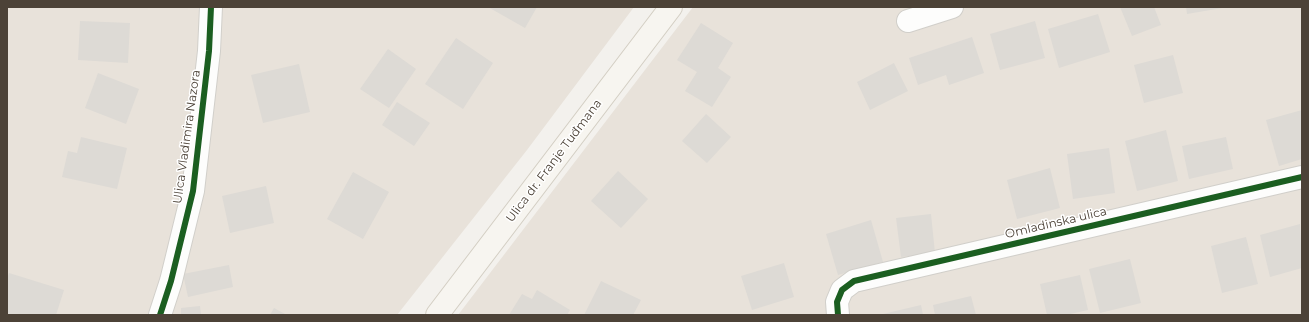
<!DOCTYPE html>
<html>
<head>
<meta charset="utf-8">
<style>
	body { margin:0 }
	#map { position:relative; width:1309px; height:322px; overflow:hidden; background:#f3f1ed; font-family:Montserrat,sans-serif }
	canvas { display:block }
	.frame { position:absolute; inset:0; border:8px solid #4c4237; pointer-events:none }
</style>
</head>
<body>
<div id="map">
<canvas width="1309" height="322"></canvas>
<div class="frame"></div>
</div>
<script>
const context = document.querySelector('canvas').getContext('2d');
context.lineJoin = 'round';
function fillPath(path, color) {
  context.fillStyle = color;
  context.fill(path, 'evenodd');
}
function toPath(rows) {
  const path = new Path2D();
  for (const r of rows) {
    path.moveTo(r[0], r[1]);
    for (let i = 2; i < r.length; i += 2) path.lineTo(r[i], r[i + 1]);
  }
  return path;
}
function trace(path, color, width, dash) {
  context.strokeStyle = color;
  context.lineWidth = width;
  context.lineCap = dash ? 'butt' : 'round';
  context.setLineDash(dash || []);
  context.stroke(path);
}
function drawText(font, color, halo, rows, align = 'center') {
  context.font = font + ' Montserrat,sans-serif';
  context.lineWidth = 3;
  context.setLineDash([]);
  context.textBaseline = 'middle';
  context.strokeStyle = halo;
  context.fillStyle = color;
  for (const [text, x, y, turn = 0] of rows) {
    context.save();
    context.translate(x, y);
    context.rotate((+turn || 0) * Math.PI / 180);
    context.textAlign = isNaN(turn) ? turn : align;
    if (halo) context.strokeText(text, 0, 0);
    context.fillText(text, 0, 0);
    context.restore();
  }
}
const residential = toPath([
	[7,7,634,7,527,150,397,315,7,315],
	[693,7,1302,7,1302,315,458,315]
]);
const building = toPath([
	[488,7,537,7,525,28],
	[1120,7,1154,7,1161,25,1132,36],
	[1186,7,1222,7,1222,8,1187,14],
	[1098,14,1110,52,1059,68,1048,29],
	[80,21,130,23,128,63,78,60],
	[1035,21,1045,58,1000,70,990,34],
	[701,23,733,43,718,68,731,77,712,107,685,91,697,72,677,60],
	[972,37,984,73,949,85,946,75,918,85,909,58],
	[456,38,493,63,463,109,425,84],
	[388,49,416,69,389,108,360,89],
	[1173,55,1183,93,1144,103,1134,65],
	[894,63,908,91,870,110,857,82],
	[299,64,310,112,263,123,251,75],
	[98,73,139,89,126,124,85,108],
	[397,102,430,123,414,146,382,125],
	[1302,110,1302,159,1279,166,1266,120],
	[706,114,731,137,707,163,682,141],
	[1166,130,1178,181,1137,191,1125,141],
	[81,137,127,148,117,189,62,177,68,151,77,153],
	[1226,137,1233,169,1189,179,1182,146],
	[1109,148,1115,193,1073,199,1067,154],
	[1050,168,1060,208,1017,219,1007,180],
	[618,171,648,199,621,228,591,201],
	[353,172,389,192,363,239,327,219],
	[266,186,274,223,230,233,222,196],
	[931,214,935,253,901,257,896,218],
	[871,220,883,262,838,275,826,234],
	[1300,224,1302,268,1270,277,1260,235],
	[1246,237,1258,284,1222,293,1211,246],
	[1130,259,1141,303,1100,313,1089,269],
	[784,263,794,297,752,310,741,276],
	[229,265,233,287,188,297,183,274],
	[9,273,64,290,56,315,7,315,7,279],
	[1080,275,1088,310,1066,315,1047,315,1040,284],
	[601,281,641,300,633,315,584,315],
	[537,290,570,310,567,315,509,315,522,294,532,299],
	[971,296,976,315,935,315,933,305],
	[921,305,923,315,883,315,883,314],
	[200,306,201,315,181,315,181,308],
	[274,308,287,315,270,315]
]);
const minor = toPath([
	[908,21,952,7],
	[160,315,171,281,193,191,209,51,211,7],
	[838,315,837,302,842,290,854,281,1302,177]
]);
const secondary = toPath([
	[437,315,671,7]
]);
const cycleway = toPath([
	[160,315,171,281,193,191,209,51,211,7],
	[838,315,837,302,842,290,854,281,1302,177]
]);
const streetNames = [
	["Ulica Vladimira Nazora",187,137,-82],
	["Ulica dr. Franje Tuđmana",554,161,-53],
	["Omladinska ulica",1056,223,-13]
];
fillPath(residential, '#e8e2da');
fillPath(building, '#dddad5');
trace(minor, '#d1cfca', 24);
trace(secondary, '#d3cec3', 24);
trace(minor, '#fdfdfc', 22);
trace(secondary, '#f7f5f0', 22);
trace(cycleway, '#1b5e20', 6);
drawText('12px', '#4c4237', '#fff', streetNames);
</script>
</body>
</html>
